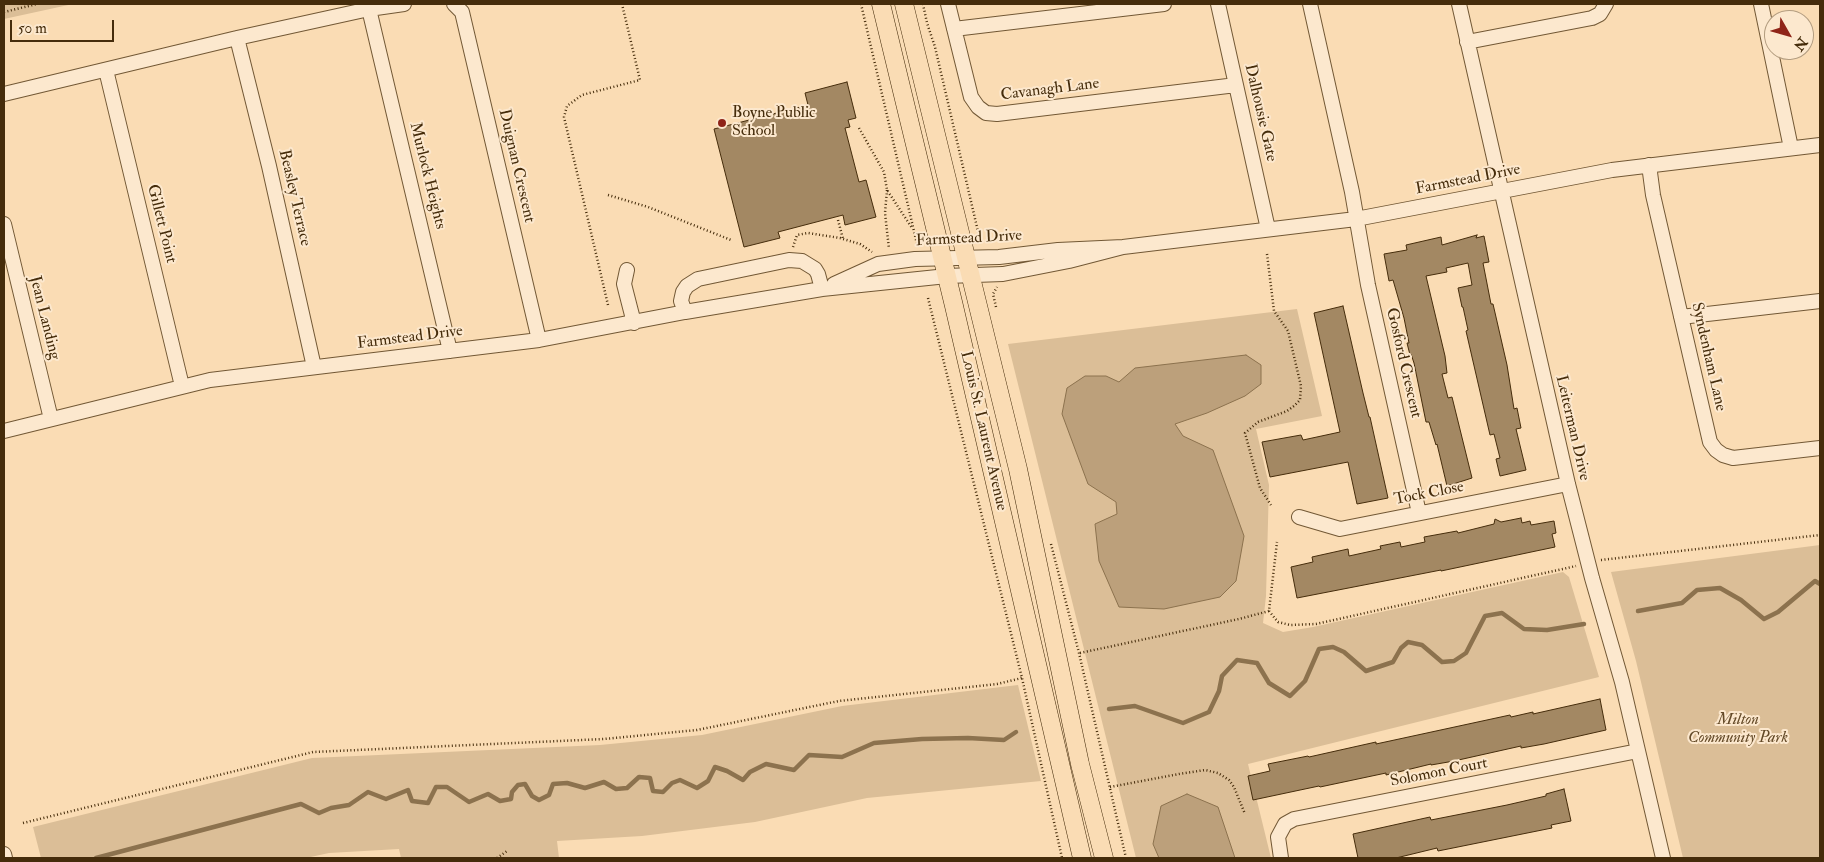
<!DOCTYPE html>
<html>
<head>
<meta charset="utf-8">
<style>
	body { margin:0 }
	#map { position:relative; width:1824px; height:862px; overflow:hidden; background:#fadcb4; font-family:"IM FELL Double Pica",serif }
	canvas { display:block }
	.frame { position:absolute; inset:0; border:5px solid #452c0b; pointer-events:none }
	.north { position:absolute; left:1764px; top:10px; width:50px; height:50px; box-sizing:border-box; background:#fce8ce; border:1px solid #b39d80; border-radius:50%; rotate:128deg; font-size:14px; font-weight:700; line-height:20px; text-align:center; color:#452c0b }
	.north::after { content:''; display:block; margin:auto; width:18px; height:22px; background:#8f2418; clip-path:polygon(50% 0,100% 100%,50% 72%,0 100%) }
	.scale { position:absolute; left:10px; top:20px; width:104px; height:22px; box-sizing:border-box; border:2px solid #452c0b; border-top:0; padding-left:6px; font-size:15px; line-height:18px; white-space:nowrap; color:#452c0b; -webkit-text-stroke:4px #fce8ce; paint-order:stroke }
</style>
</head>
<body>
<div id="map">
<canvas width="1824" height="862"></canvas>
<div class="frame"></div>
<div class="north">N</div>
<div class="scale">50 m</div>
</div>
<script>
const context = document.querySelector('canvas').getContext('2d');
context.lineJoin = 'round';
function fillPath(path, color) {
  context.fillStyle = color;
  context.fill(path, 'evenodd');
}
function toPath(rows) {
  const path = new Path2D();
  for (const r of rows) {
    path.moveTo(r[0], r[1]);
    for (let i = 2; i < r.length; i += 2) path.lineTo(r[i], r[i + 1]);
  }
  return path;
}
function trace(path, color, width, dash) {
  context.strokeStyle = color;
  context.lineWidth = width;
  context.lineCap = dash ? 'butt' : 'round';
  context.setLineDash(dash || []);
  context.stroke(path);
}
function drawText(font, color, halo, rows, align = 'center') {
  context.font = font + ' "IM FELL Double Pica",serif';
  context.lineWidth = 4;
  context.setLineDash([]);
  context.textBaseline = 'middle';
  context.strokeStyle = halo;
  context.fillStyle = color;
  for (const [text, x, y, turn = 0] of rows) {
    context.save();
    context.translate(x, y);
    context.rotate((+turn || 0) * Math.PI / 180);
    context.textAlign = isNaN(turn) ? turn : align;
    if (halo) context.strokeText(text, 0, 0);
    context.fillText(text, 0, 0);
    context.restore();
  }
}
const green = toPath([
	[4,4,73,4,4,19],
	[1297,309,1322,416,1256,429,1269,485,1266,596,1263,623,1283,632,1313,627,1563,572,1569,577,1599,677,1248,764,1271,858,1136,858,1008,344],
	[1820,545,1820,858,1683,858,1636,661,1611,572],
	[1018,685,1041,781,867,798,755,822,642,836,557,841,559,858,401,858,399,849,329,853,306,858,41,858,33,827,312,758,600,745,702,735,842,706]
]);
const water = toPath([
	[1246,355,1261,365,1261,384,1245,396,1207,413,1175,424,1183,436,1213,450,1244,536,1236,581,1220,597,1164,609,1119,607,1099,561,1095,524,1117,514,1116,502,1088,484,1062,414,1067,388,1085,376,1106,376,1119,382,1135,368,1246,355],
	[1187,794,1218,807,1235,858,1159,858,1153,844,1161,806,1187,794]
]);
const stream = toPath([
	[1638,611,1682,603,1697,590,1720,588,1741,600,1764,619,1778,612,1815,581,1820,584],
	[1109,709,1135,706,1183,723,1209,712,1219,691,1222,676,1237,660,1257,663,1269,683,1290,696,1305,681,1319,649,1333,647,1344,652,1366,671,1393,662,1401,648,1408,642,1422,645,1442,662,1454,661,1466,653,1485,616,1502,613,1524,629,1547,630,1584,624],
	[96,858,301,804,319,813,331,808,349,805,368,792,386,799,408,790,412,801,428,803,436,787,447,787,469,802,488,794,500,801,511,799,512,792,518,785,525,784,532,796,539,800,549,795,553,784,567,783,585,788,604,782,616,789,627,788,639,777,650,778,653,791,663,792,672,783,680,780,697,788,708,781,715,767,727,771,743,780,750,772,766,764,794,770,809,755,842,757,874,743,922,739,968,738,1004,740,1016,732]
]);
const building = toPath([
	[847,82,856,118,848,120,850,127,845,128,859,182,866,180,876,217,845,225,843,215,778,232,780,238,744,247,714,129,808,105,805,93,847,82],
	[1477,235,1476,238,1484,236,1489,262,1483,263,1491,304,1493,304,1507,365,1514,409,1517,408,1521,428,1516,429,1526,470,1500,476,1496,459,1500,458,1494,434,1490,435,1466,331,1468,330,1463,307,1462,307,1458,288,1472,285,1468,263,1446,268,1447,272,1426,276,1445,356,1447,373,1442,374,1448,398,1452,397,1472,478,1447,486,1437,444,1436,445,1429,422,1426,422,1414,363,1411,354,1410,355,1407,343,1409,343,1404,318,1393,280,1389,281,1384,254,1407,250,1406,245,1441,237,1442,245,1477,235],
	[1343,306,1363,393,1369,417,1370,417,1388,498,1357,504,1348,462,1270,477,1262,442,1301,435,1303,440,1340,432,1314,313,1343,306],
	[1521,518,1522,523,1530,521,1531,525,1554,521,1556,533,1552,534,1555,547,1441,571,1441,570,1297,598,1291,567,1313,562,1312,557,1348,549,1349,556,1381,549,1380,546,1400,542,1401,547,1425,542,1424,537,1457,531,1458,533,1494,524,1495,519,1501,522,1521,518],
	[1600,699,1606,730,1544,744,1521,748,1521,746,1454,761,1431,765,1431,764,1386,775,1386,773,1320,787,1319,786,1253,800,1248,776,1270,771,1268,764,1308,756,1309,757,1376,742,1376,744,1510,715,1511,717,1533,712,1533,714,1600,699],
	[1564,789,1571,821,1551,825,1552,828,1438,851,1437,848,1396,858,1358,858,1353,834,1430,817,1431,820,1507,805,1546,796,1546,794,1564,789]
]);
const path = toPath([
	[861,4,917,244],
	[923,4,927,23,935,47,980,240],
	[4,12,37,4],
	[859,128,884,172,887,190,912,228],
	[887,190,885,213,889,249],
	[608,195,648,207,731,240],
	[838,220,843,239],
	[793,247,797,235,808,233,840,238,860,244,872,252],
	[1267,254,1274,311,1288,331,1301,386,1300,400,1294,406,1287,411,1258,422,1245,433,1260,488,1271,505],
	[928,298,1022,678,1062,858],
	[608,305,564,117,567,106,582,95,640,80,622,4],
	[996,307,993,294,997,287],
	[1051,544,1079,653,1126,858],
	[1601,560,1820,535],
	[1269,611,1278,622,1290,625,1316,624,1576,566],
	[1080,653,1239,619,1269,611,1277,542],
	[1110,787,1179,774,1205,770,1218,773,1229,780,1234,787,1245,814],
	[23,823,313,752,604,739,697,730,839,701,997,684,1022,678],
	[497,858,507,851]
]);
const minor = toPath([
	[454,4,462,12,539,340],
	[948,4,971,97,978,107,986,113,997,114,1236,85],
	[1218,4,1268,229],
	[1310,4,1352,192,1368,285,1419,513],
	[1459,4,1568,484,1592,578,1622,682,1663,858],
	[1761,4,1791,148],
	[369,9,450,351],
	[954,29,1164,4],
	[237,38,269,166,314,367],
	[1467,42,1592,18,1600,14,1606,4],
	[106,70,182,386],
	[4,94,237,38,369,9,404,4],
	[1649,165,1653,195,1710,442,1716,450,1723,455,1733,458,1820,448],
	[4,224,51,419],
	[627,270,624,284,634,323],
	[834,284,878,264,915,259,999,257,1058,250,1123,247,1356,219,1612,170,1820,145],
	[685,312,681,301,683,292,687,286,698,279,789,260,802,261,815,269,818,274,822,289],
	[1681,317,1820,301],
	[4,431,210,380,539,340,685,312,822,289,947,276,1003,274,1069,261,1123,247],
	[1299,517,1340,529,1568,484],
	[4,854,5,858],
	[1281,858,1278,837,1285,824,1294,819,1638,751]
]);
const major = toPath([
	[881,4,954,306,1082,858],
	[904,4,1018,469,1080,764,1104,858]
]);
const markers = [
	[722,123,5,"#8f2418"]
];
const streetNames = [
	["Cavanagh Lane",1050,90,-7],
	["Dalhousie Gate",1260,113,77],
	["Duignan Crescent",516,166,77],
	["Murlock Heights",427,176,76],
	["Farmstead Drive",1468,180,-11],
	["Beasley Terrace",294,198,77],
	["Gillett Point",161,224,76],
	["Farmstead Drive",969,239,-3],
	["Jean Landing",44,318,76],
	["Farmstead Drive",410,338,-7],
	["Syndenham Lane",1708,357,77],
	["Gosford Crescent",1403,363,77],
	["Leiterman Drive",1572,428,77],
	["Louis St. Laurent Avenue",983,431,77],
	["Tock Close",1429,494,-11],
	["Solomon Court",1439,773,-11]
];
const poiNames = [
	["Boyne Public",732,114],
	["School",732,132]
];
const parkNames = [
	["Milton",1738,721],
	["Community Park",1738,739]
];
fillPath(green, '#dbbe97');
fillPath(water, '#bca07b');
trace(water, '#8c724e', 1);
trace(stream, '#8c724e', 4.5);
fillPath(building, '#a38863');
trace(building, '#452c0b', 1);
trace(minor, '#725835', 16);
trace(major, '#452c0b', 19);
trace(path, '#452c0b', 2.5, [1, 2.5]);
trace(minor, '#fce8ce', 14);
trace(major, '#fadcb4', 18);
for (const [x, y, r, color] of markers) {
  const dot = new Path2D();
  dot.arc(x, y, r, 0, 2 * Math.PI);
  context.fillStyle = color;
  context.fill(dot);
  trace(dot, '#fce8ce', 2);
}
drawText('16px', '#452c0b', '#fce8ce', streetNames);
drawText('16px', '#452c0b', '#fce8ce', poiNames, 'left');
drawText('italic 16px', '#634927', '#fce8ce', parkNames);
</script>
</body>
</html>
